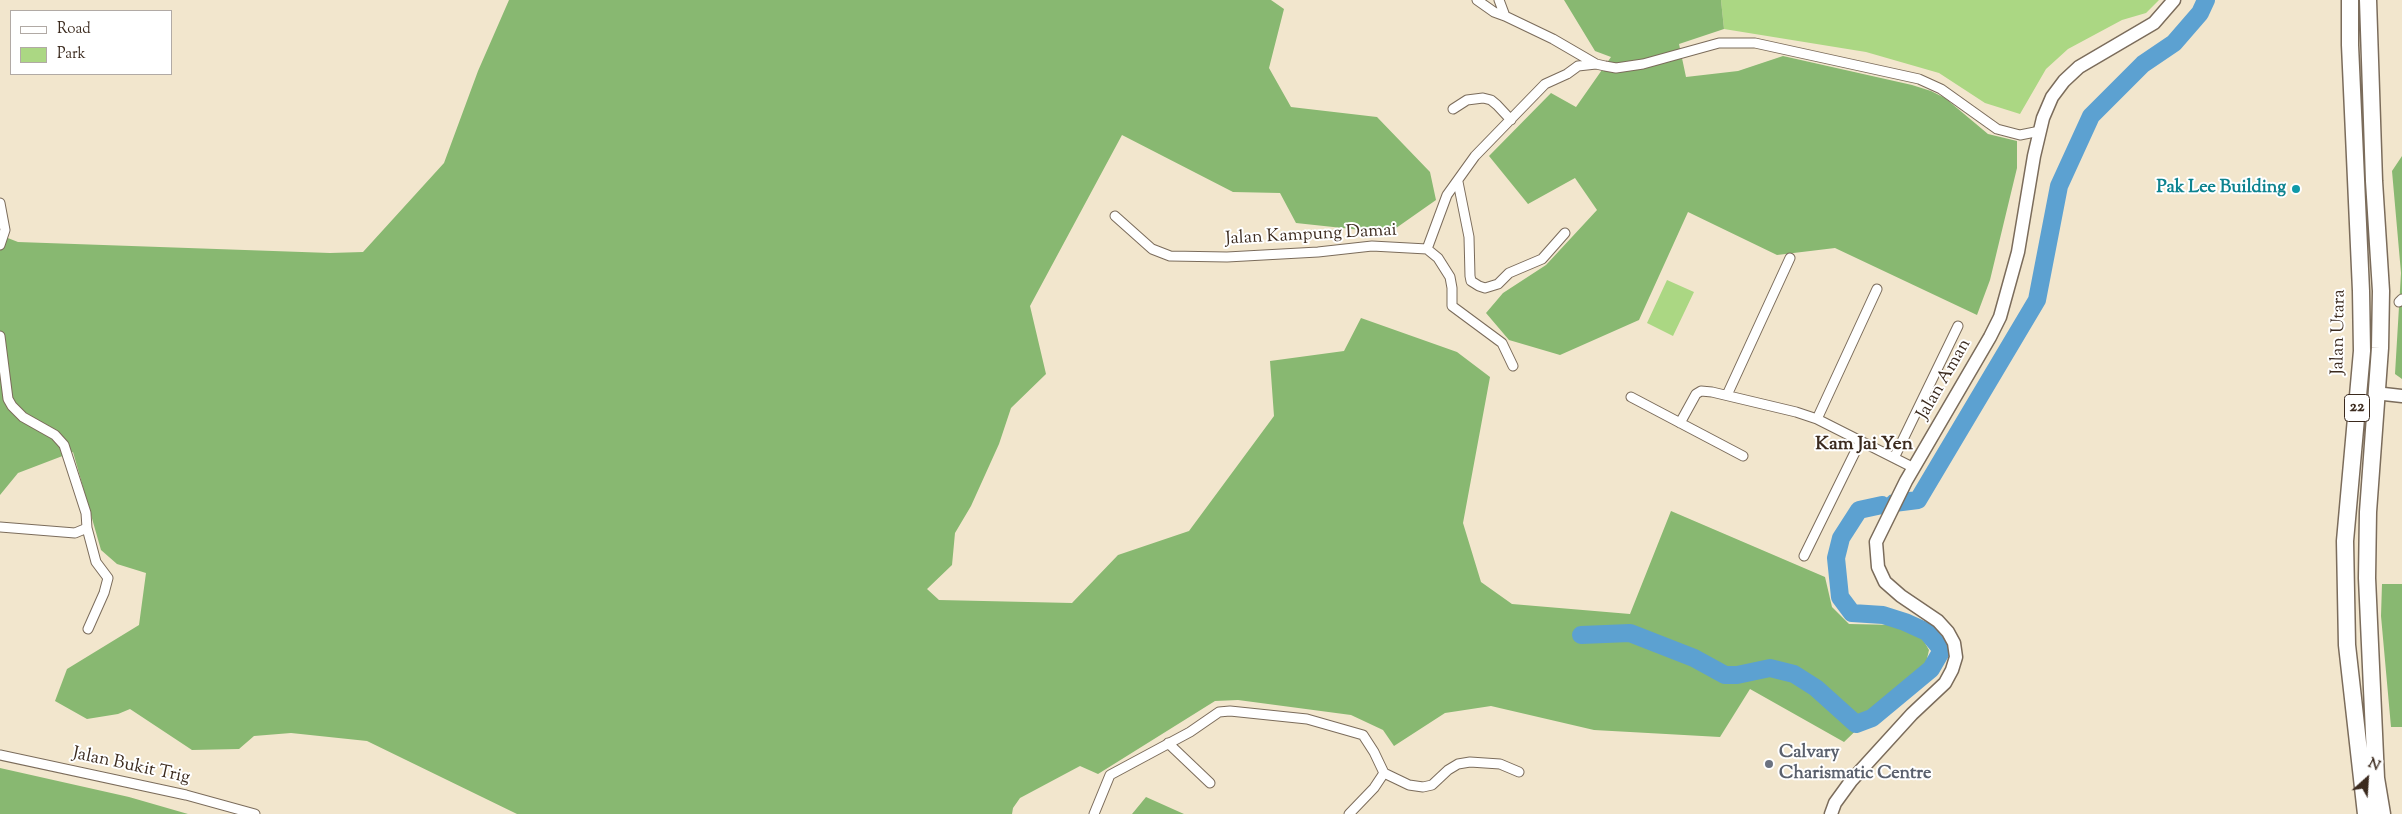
<!DOCTYPE html>
<html>
<head>
<meta charset="utf-8">
<style>
	body { margin:0 }
	#map { position:relative; width:2402px; height:814px; overflow:hidden; background:#f2e6cd; font-family:"Sorts Mill Goudy",serif }
	canvas { display:block }
	.legend { position:absolute; left:10px; top:10px; width:162px; height:65px; box-sizing:border-box; background:#fff; border:1px solid #b1aaa5; margin:0; padding:6px 9px; list-style:none; font-size:15px; color:#3b2a1e }
	.legend li { display:flex; align-items:center; gap:10px; height:25px }
	.legend b { width:25px; border:1px solid #b1aaa5 }
	.north { position:absolute; left:2342px; top:754px; width:50px; height:50px; -webkit-text-stroke:4px #fff; paint-order:stroke; rotate:26deg; font-size:14px; font-weight:700; line-height:20px; text-align:center; color:#3b2a1e }
	.north::after { content:''; display:block; margin:auto; width:18px; height:22px; background:#3b2a1e; clip-path:polygon(50% 0,100% 100%,50% 72%,0 100%) }
</style>
</head>
<body>
<div id="map">
<canvas width="2402" height="814"></canvas>
<ul class="legend">
<li><b style="height:6px;background:#fff"></b>Road</li>
<li><b style="height:14px;background:#abd783"></b>Park</li>
</ul>
<div class="north">N</div>
</div>
<script>
const context = document.querySelector('canvas').getContext('2d');
context.lineJoin = 'round';
function fillPath(path, color) {
  context.fillStyle = color;
  context.fill(path, 'evenodd');
}
function toPath(rows) {
  const path = new Path2D();
  for (const r of rows) {
    path.moveTo(r[0], r[1]);
    for (let i = 2; i < r.length; i += 2) path.lineTo(r[i], r[i + 1]);
  }
  return path;
}
function trace(path, color, width, dash) {
  context.strokeStyle = color;
  context.lineWidth = width;
  context.lineCap = dash ? 'butt' : 'round';
  context.setLineDash(dash || []);
  context.stroke(path);
}
function drawText(font, color, halo, rows, align = 'center') {
  context.font = font + ' "Sorts Mill Goudy",serif';
  context.lineWidth = 4;
  context.setLineDash([]);
  context.textBaseline = 'middle';
  context.strokeStyle = halo;
  context.fillStyle = color;
  for (const [text, x, y, turn = 0] of rows) {
    context.save();
    context.translate(x, y);
    context.rotate((+turn || 0) * Math.PI / 180);
    context.textAlign = isNaN(turn) ? turn : align;
    if (halo) context.strokeText(text, 0, 0);
    context.fillText(text, 0, 0);
    context.restore();
  }
}
const green = toPath([
	[1721,0,2159,0,2146,13,2122,20,2068,49,2046,69,2020,114,1985,103,1939,73,1866,52,1724,29],
	[1667,280,1694,292,1673,336,1647,323]
]);
const forest = toPath([
	[509,0,1271,0,1284,9,1269,68,1291,107,1377,117,1430,172,1436,200,1389,233,1296,223,1280,193,1233,192,1122,135,1030,306,1046,374,1011,408,999,444,971,506,955,533,952,565,927,589,939,600,1072,603,1118,555,1189,531,1274,416,1270,361,1344,351,1361,318,1457,352,1490,377,1463,523,1481,582,1512,604,1630,614,1671,511,1825,577,1832,607,1849,624,1896,625,1922,638,1929,650,1926,663,1844,742,1750,689,1720,737,1594,730,1491,706,1445,713,1394,746,1383,730,1351,715,1238,700,1215,701,1098,774,1080,766,1020,798,1013,808,1012,814,517,814,367,741,291,733,254,736,239,749,192,750,130,709,118,714,87,719,55,701,67,669,139,625,146,573,117,564,101,550,73,452,18,473,0,495,0,235,18,242,330,253,363,252,444,163,478,71],
	[1564,0,1721,0,1724,29,1679,44,1686,77,1738,71,1783,56,1912,85,1931,91,1945,98,1988,134,2017,141,2017,168,1990,280,1977,315,1835,248,1777,255,1688,212,1639,320,1560,355,1509,340,1486,313,1503,293,1546,265,1597,210,1575,178,1528,204,1489,156,1551,93,1576,107,1611,57,1595,51],
	[2402,156,2402,379,2395,374,2401,273,2392,171],
	[2382,584,2402,584,2402,727,2391,727,2381,616],
	[0,768,129,797,188,814,0,814],
	[1146,797,1184,814,1132,814]
]);
const river = toPath([
	[1894,503,1918,500,2037,300,2059,186,2091,116,2143,64,2174,43,2200,13,2206,0],
	[1581,635,1630,633,1694,658,1725,675,1737,675,1770,668,1794,674,1816,688,1856,724,1872,718,1931,669,1942,650,1927,632,1905,622,1883,615,1852,613,1840,597,1836,558,1841,538,1859,510,1882,505]
]);
const street = toPath([
	[1477,0,1494,12,1505,16,1553,39,1596,64,1605,66,1616,68,1643,64,1719,43,1755,43,1919,79,1941,89,1997,129,2020,135,2040,131],
	[1499,0,1505,16],
	[1453,109,1467,100,1483,98,1491,100,1497,105,1511,120],
	[1458,182,1469,237,1470,276,1471,281,1479,286,1485,288,1498,284,1509,273,1542,259,1565,233],
	[0,203,5,230,0,245],
	[1115,216,1152,249,1170,256,1227,257,1318,252,1372,246,1427,249,1438,258,1450,277,1452,288,1452,306,1502,343,1513,366],
	[1427,249,1447,195,1475,156,1545,84,1567,74,1578,66,1596,64],
	[2399,302,2402,299],
	[0,336,8,399,12,406,23,417,55,435,64,445,86,513,87,528,75,533,0,527],
	[1727,395,1790,258],
	[1631,397,1743,456],
	[1817,419,1877,289],
	[1680,423,1696,394,1701,391,1712,392,1796,412,1817,419,1914,468],
	[1894,458,1958,326],
	[87,528,96,562,108,578,104,593,88,629],
	[1804,556,1860,442],
	[1168,743,1210,783],
	[0,755,186,795,255,814],
	[1384,773,1409,785,1423,787,1432,785,1448,770,1458,764,1470,762,1500,764,1519,772],
	[1094,814,1110,775,1190,732,1219,712,1230,711,1307,719,1363,735,1374,752,1384,773,1374,788,1349,814]
]);
const secondary = toPath([
	[2375,393,2402,396],
	[1831,814,1835,803,1851,781,1912,714,1945,683,1952,670,1956,657,1954,643,1948,632,1938,621,1901,596,1885,582,1878,567,1876,542,1906,481,1990,337,2000,317,2018,252,2034,156,2043,118,2052,97,2064,81,2079,67,2154,23,2174,0]
]);
const highway = toPath([
	[2350,0,2350,45,2361,291,2362,351,2345,541,2347,645,2366,814],
	[2368,0,2374,181,2381,291,2380,348,2368,512,2367,578,2376,778,2382,814]
]);
const markers = [
	[2296,189,5,"#0f9aa8"],
	[1769,764,5,"#6b7280"]
];
const shields = [
	[2357,408,25]
];
const shieldNames = [
	["22",2357,408]
];
const cultureNames = [
	["Pak Lee Building",2286,189]
];
const streetNames = [
	["Jalan Kampung Damai",1311,236,-3],
	["Jalan Utara",2340,332,-89],
	["Jalan Aman",1945,380,-60],
	["Jalan Bukit Trig",131,767,12]
];
const worshipNames = [
	["Calvary",1779,754],
	["Charismatic Centre",1779,775]
];
const neighbourhoodNames = [
	["Kam Jai Yen",1864,446]
];
fillPath(green, '#abd783');
fillPath(forest, '#88b871');
trace(river, '#5ca1d1', 18);
trace(street, '#7b6c5b', 11);
trace(secondary, '#7b6c5b', 15);
trace(highway, '#7b6c5b', 19);
trace(street, '#fff', 9);
trace(secondary, '#fff', 12);
trace(highway, '#fff', 16);
for (const [x, y, r, color] of markers) {
  const dot = new Path2D();
  dot.arc(x, y, r, 0, 2 * Math.PI);
  context.fillStyle = color;
  context.fill(dot);
  trace(dot, '#fff', 2);
}
for (const [x, y, w] of shields) {
  const box = new Path2D();
  box.roundRect(x - w / 2, y - 13.5, w, 27, 4);
  context.fillStyle = '#fff';
  context.fill(box);
  trace(box, '#3b2a1e', 1);
}
drawText('bold 16px', '#3b2a1e', null, shieldNames);
drawText('bold 18px', '#0d838f', '#fff', cultureNames, 'right');
drawText('18px', '#3b2a1e', '#fff', streetNames);
drawText('bold 18px', '#5b616d', '#fff', worshipNames, 'left');
drawText('bold 19px', '#3b2a1e', '#fff', neighbourhoodNames);
</script>
</body>
</html>
